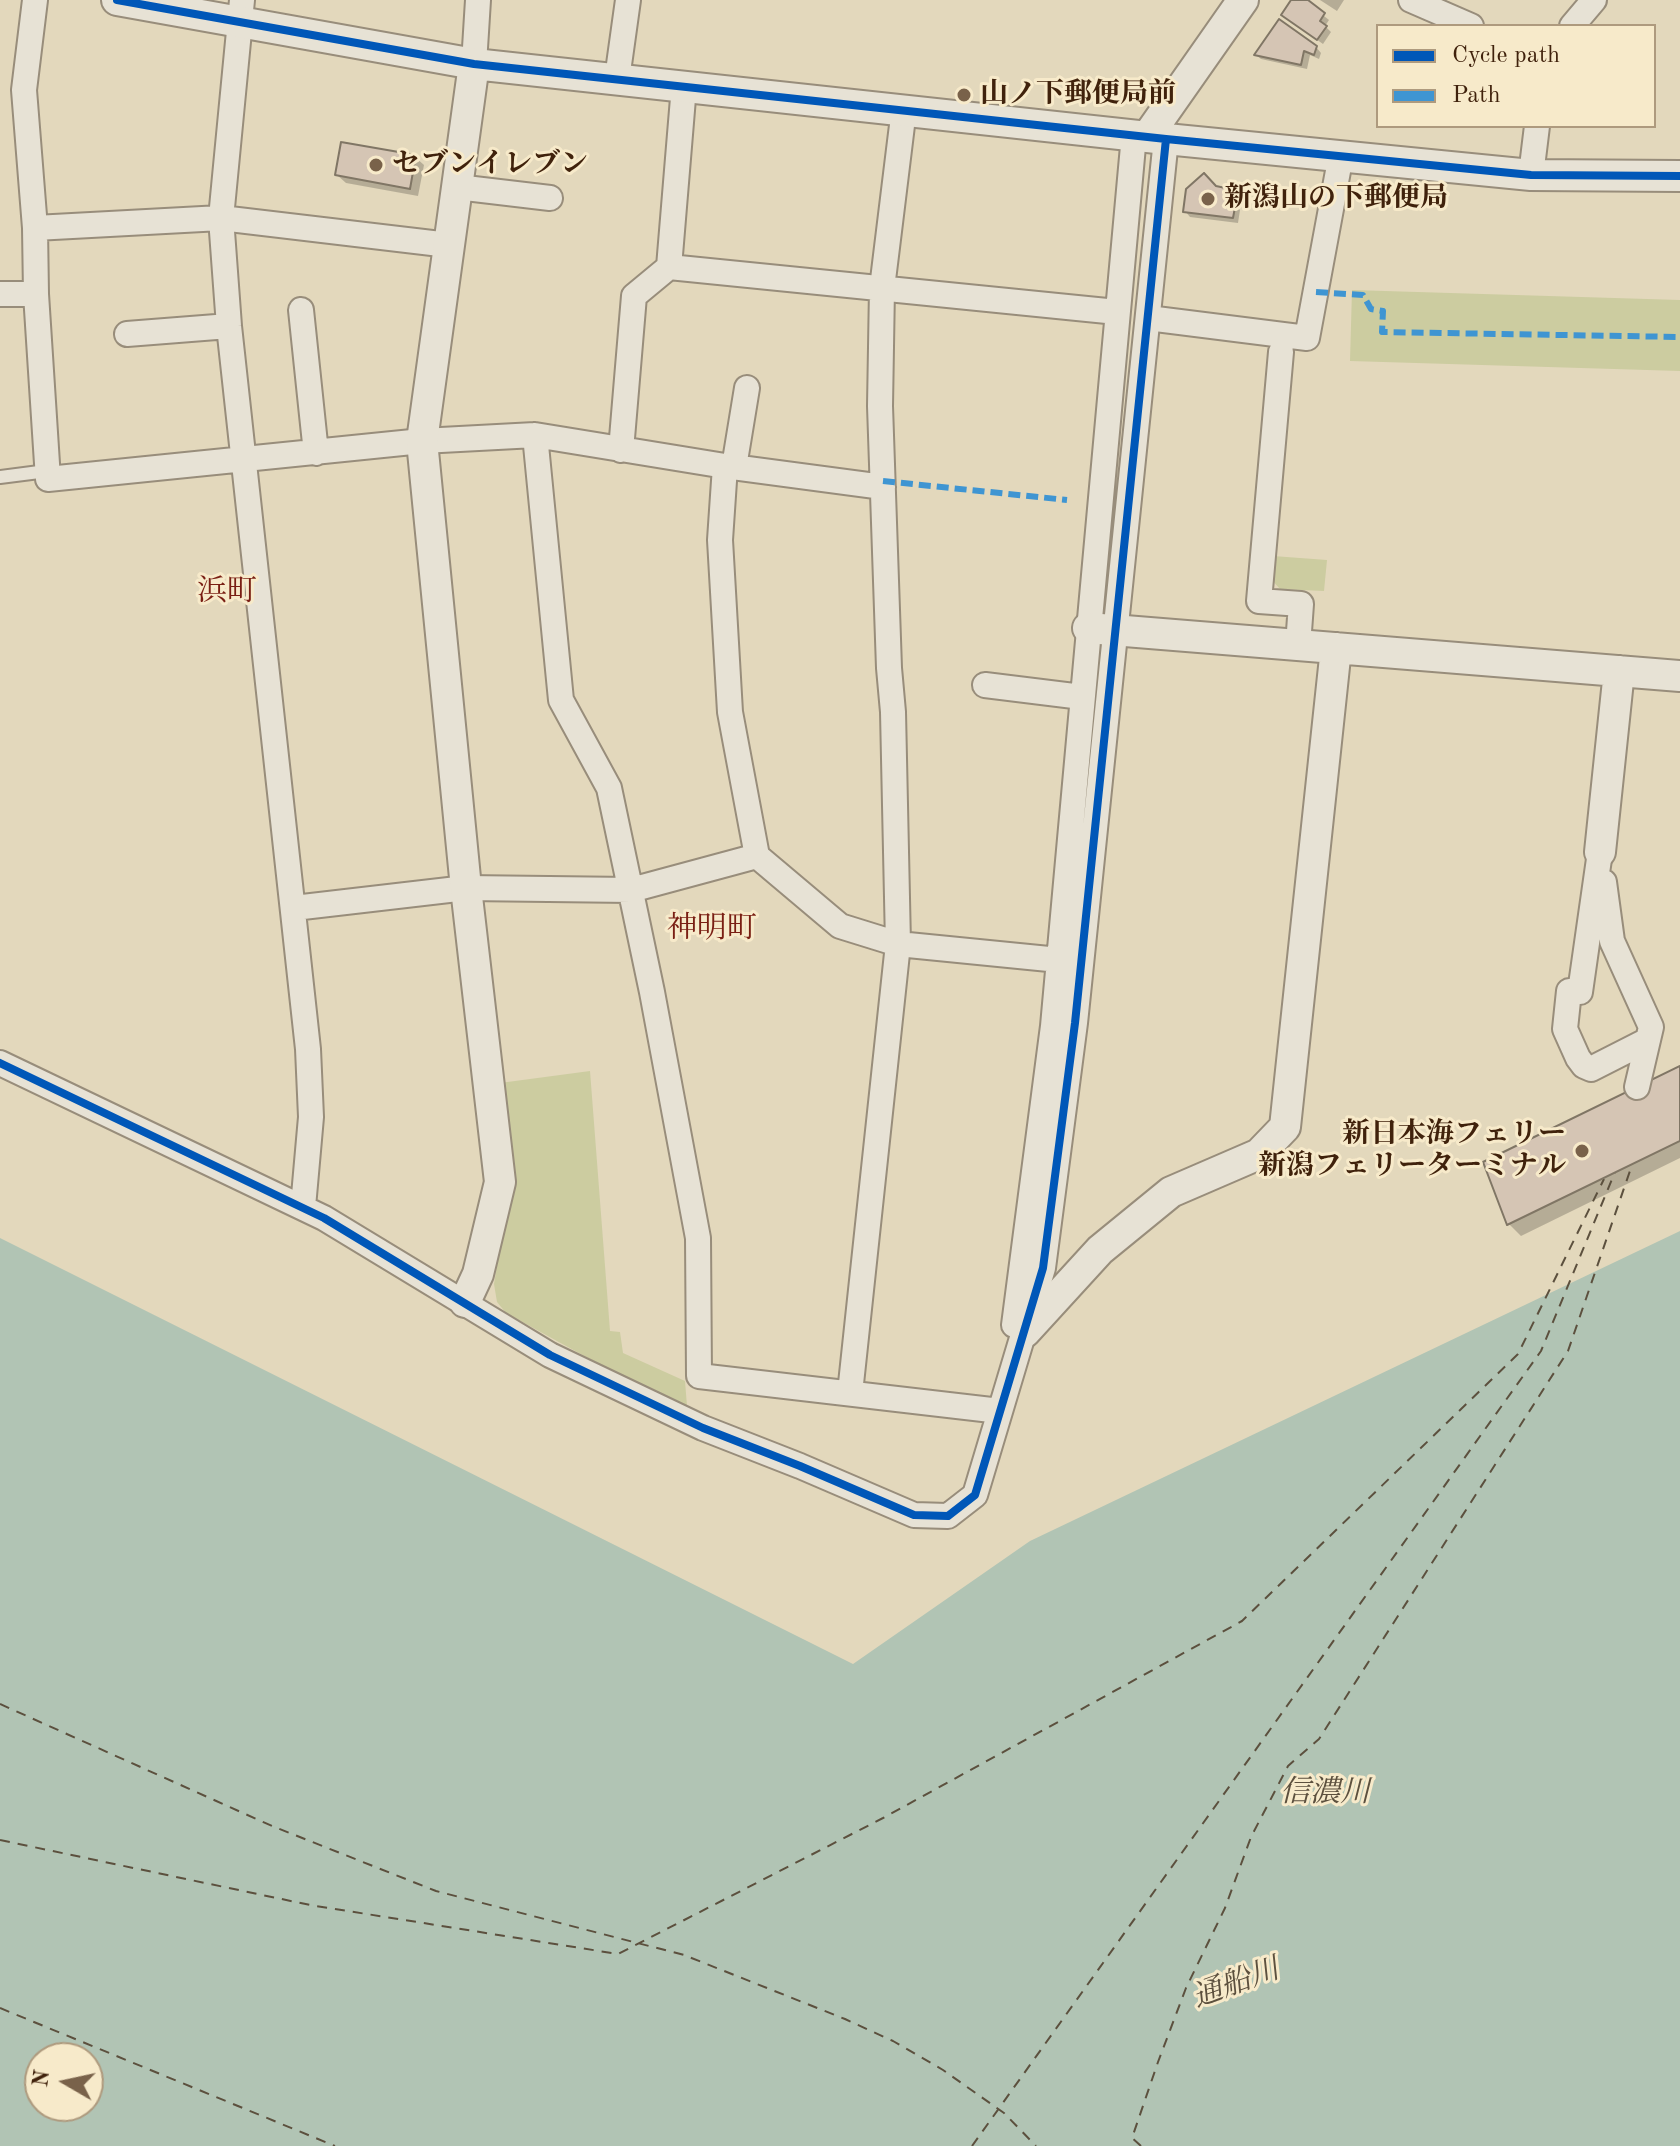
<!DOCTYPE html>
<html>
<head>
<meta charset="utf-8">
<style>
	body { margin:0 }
	#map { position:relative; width:1680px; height:2146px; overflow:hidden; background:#e3d8bc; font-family:"Old Standard TT",serif }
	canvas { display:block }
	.legend { position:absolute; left:1376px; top:24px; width:280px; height:104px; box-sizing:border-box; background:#f7eaca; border:2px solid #ae9a7e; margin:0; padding:10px 14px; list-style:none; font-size:24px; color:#40220c }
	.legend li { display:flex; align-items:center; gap:16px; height:40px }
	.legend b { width:40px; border:2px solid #ae9a7e }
	.north { position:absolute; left:24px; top:2042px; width:80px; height:80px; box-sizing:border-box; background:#f7eaca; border:2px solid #ae9a7e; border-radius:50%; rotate:279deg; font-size:22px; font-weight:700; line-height:32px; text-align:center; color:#40220c }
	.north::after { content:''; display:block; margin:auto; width:28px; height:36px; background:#79624a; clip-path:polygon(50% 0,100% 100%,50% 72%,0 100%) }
</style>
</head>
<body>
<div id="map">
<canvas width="1680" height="2146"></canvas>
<ul class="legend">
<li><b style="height:10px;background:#0057b8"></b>Cycle path</li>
<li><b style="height:10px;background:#3f95d2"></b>Path</li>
</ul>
<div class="north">N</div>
</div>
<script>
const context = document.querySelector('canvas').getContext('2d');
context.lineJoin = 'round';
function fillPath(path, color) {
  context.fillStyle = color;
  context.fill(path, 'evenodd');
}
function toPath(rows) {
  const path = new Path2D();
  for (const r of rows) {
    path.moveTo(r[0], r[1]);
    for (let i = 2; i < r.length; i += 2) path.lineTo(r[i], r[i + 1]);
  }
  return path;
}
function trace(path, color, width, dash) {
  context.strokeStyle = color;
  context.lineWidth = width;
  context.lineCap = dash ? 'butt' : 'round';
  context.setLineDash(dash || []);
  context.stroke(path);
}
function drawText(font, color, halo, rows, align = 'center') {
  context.font = font + ' "Old Standard TT","Noto Serif JP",serif';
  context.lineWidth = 6;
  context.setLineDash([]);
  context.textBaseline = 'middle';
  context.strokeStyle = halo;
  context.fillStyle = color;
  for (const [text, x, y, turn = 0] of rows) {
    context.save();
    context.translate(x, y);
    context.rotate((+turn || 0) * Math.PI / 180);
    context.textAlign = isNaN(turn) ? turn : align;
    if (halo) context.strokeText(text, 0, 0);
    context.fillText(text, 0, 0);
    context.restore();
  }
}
const green = toPath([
	[1352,290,1680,300,1680,371,1350,361],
	[1273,556,1327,560,1324,591,1280,589,1271,579],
	[590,1071,610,1331,620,1332,623,1353,685,1381,687,1406,632,1381,577,1352,506,1313,497,1302,494,1284,510,1186,500,1083]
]);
const water = toPath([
	[1680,1231,1680,2146,0,2146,0,1238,853,1664,1030,1541],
	[40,2058,88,2058,88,2106,40,2106]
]);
const shadow = toPath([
	[1294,0,1304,0,1329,20,1325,26,1331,32,1323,44,1289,20],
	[1320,0,1344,0,1337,11],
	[1316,47,1321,53,1319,59,1310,55,1307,69,1261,59,1256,55],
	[415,157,424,165,418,196,346,183,337,175],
	[1216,188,1229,191,1235,196,1234,203,1240,210,1238,223,1190,217,1185,211],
	[1680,1068,1680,1158,1521,1236,1509,1224,1485,1163]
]);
const ferry = toPath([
	[0,1704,272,1826,436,1891,684,1955,845,2019,893,2041,943,2070,1004,2113,1036,2146],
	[0,1840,310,1905,618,1954,883,1818,1242,1621,1518,1354,1604,1179],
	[0,2008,335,2146],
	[972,2146,1541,1351,1615,1172],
	[1141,2146,1132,2138,1158,2062,1186,1988,1225,1908,1251,1837,1288,1766,1319,1739,1568,1351,1632,1165]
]);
const building = toPath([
	[1291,0,1308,0,1325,13,1320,21,1327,26,1317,40,1281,15,1291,0],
	[1279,19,1317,46,1314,55,1304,51,1301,65,1254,55,1279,19],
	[341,142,416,155,410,189,335,175,341,142],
	[1204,173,1216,186,1230,189,1229,200,1236,202,1233,218,1183,212,1186,189,1204,173],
	[1680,1066,1680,1141,1507,1225,1483,1162,1680,1066]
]);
const service = toPath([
	[0,477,47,471]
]);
const minor = toPath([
	[35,0,24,90,35,228,36,294,48,479,422,441,535,435,725,466,883,487],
	[242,0,221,218,229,326,308,1049,311,1117,303,1207],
	[1411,0,1471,26],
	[1572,26,1594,0],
	[474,64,478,0],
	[617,79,628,0],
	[1531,175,1537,126],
	[457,187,550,198],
	[35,228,221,218,449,245],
	[669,267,1117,312],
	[0,294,36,294],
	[301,310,316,453],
	[1148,318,1307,338,1341,155],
	[127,334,229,326],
	[1281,352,1259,601,1301,604,1298,645],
	[535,435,561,700,609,788,652,992,698,1238,699,1376,1000,1411],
	[621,450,634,296,669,267,684,86],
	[725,466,720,540,730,712,757,856,840,926,898,944,1059,960],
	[734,467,747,388],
	[985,685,1082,697],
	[1600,852,1580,992,1569,991,1565,1029,1578,1058,1584,1066,1591,1069,1648,1040],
	[1604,882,1612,941,1651,1027,1637,1087],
	[294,908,466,888,631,890,757,856],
	[0,1063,324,1218,550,1355,703,1428,800,1466,914,1515,948,1516,975,1495,1043,1268,1075,1023,1166,139],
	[1014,1325,1053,1026,1134,135],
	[850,1393,898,944,893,712,889,668,880,406,882,288,904,109]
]);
const tertiary = toPath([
	[117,0,474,64,1166,139,1531,175,1680,176],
	[1147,137,1243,0],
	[1088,628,1680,676],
	[1600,852,1619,671],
	[465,1302,478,1274,500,1182,466,888,422,441,474,64],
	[1025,1332,1100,1250,1171,1192,1259,1154,1285,1127,1336,648]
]);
const quiet = toPath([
	[1316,292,1363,295,1371,309,1383,311,1382,332,1680,337],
	[883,481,1067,500]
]);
const cycleway = toPath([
	[117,0,474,64,1166,139,1531,175,1680,176],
	[0,1063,324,1218,550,1355,703,1428,800,1466,914,1515,948,1516,975,1495,1043,1268,1075,1023,1166,139]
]);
const markers = [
	[964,95,8,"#79624a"],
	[376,165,8,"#79624a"],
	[1208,199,8,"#79624a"],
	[1582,1151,8,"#79624a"]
];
const poiNames = [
	["山ノ下郵便局前",980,95],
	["セブンイレブン",392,165],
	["新潟山の下郵便局",1224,199],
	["新日本海フェリー",1566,1135,"right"],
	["新潟フェリーターミナル",1566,1167,"right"]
];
const neighbourhoodNames = [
	["浜町",227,592],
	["神明町",712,929]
];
const waterNames = [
	["信濃川",1325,1793],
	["通船川",1236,1984,-20]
];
fillPath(green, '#cccca0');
fillPath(water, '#b1c4b4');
fillPath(shadow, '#0003');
trace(ferry, '#5c503e', 2, [10, 8]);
fillPath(building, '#d5c5b4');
trace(building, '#807665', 2);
trace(service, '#988d7b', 16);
trace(minor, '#988d7b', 28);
trace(tertiary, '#988d7b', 34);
trace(service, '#e7e2d5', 12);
trace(minor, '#e7e2d5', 24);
trace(tertiary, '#e7e2d5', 30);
trace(quiet, '#3f95d2', 6, [12, 6]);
trace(cycleway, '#0057b8', 8);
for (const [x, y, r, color] of markers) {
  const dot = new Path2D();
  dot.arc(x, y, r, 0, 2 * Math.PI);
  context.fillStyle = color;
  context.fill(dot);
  trace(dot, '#f7eaca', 3);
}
drawText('bold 28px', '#40220c', '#f7eaca', poiNames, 'left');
drawText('30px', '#7a1f14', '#f7eaca', neighbourhoodNames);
drawText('italic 30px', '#5c503e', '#f7eaca', waterNames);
</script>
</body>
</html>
